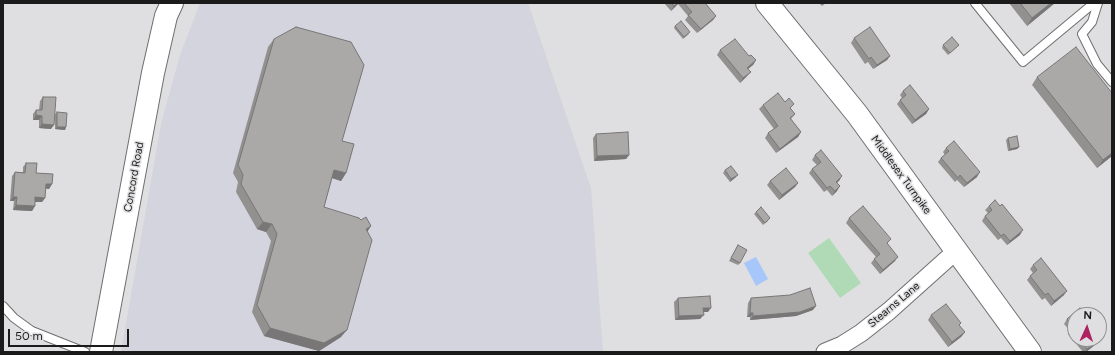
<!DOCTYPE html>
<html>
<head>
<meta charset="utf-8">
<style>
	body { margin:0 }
	#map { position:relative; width:1115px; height:355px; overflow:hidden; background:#dfdfe1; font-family:Figtree,sans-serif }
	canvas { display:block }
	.frame { position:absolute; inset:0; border:4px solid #1b1b1c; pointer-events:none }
	.north { position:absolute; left:1067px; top:307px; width:40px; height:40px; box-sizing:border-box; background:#dfdfe1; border:1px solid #919192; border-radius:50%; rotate:3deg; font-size:11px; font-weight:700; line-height:16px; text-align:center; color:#1b1b1c }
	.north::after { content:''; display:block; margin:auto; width:14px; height:18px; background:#ad2260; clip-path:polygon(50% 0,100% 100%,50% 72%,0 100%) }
	.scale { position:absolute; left:8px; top:329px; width:121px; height:18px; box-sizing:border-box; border:2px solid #1b1b1c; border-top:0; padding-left:5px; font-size:12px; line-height:14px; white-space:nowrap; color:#1b1b1c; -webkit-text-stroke:3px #dfdfe1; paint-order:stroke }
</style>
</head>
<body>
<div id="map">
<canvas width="1115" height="355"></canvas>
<div class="frame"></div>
<div class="north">N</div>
<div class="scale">50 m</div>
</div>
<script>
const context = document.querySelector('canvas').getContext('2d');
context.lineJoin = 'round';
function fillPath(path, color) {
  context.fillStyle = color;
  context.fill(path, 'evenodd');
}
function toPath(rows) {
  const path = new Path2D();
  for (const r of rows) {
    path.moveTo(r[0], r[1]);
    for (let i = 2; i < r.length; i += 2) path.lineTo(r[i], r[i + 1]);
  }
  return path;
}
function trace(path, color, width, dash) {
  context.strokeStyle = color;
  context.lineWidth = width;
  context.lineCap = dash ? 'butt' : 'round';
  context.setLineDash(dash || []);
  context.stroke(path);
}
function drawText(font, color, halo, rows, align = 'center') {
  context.font = font + ' Figtree,sans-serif';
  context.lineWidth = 3;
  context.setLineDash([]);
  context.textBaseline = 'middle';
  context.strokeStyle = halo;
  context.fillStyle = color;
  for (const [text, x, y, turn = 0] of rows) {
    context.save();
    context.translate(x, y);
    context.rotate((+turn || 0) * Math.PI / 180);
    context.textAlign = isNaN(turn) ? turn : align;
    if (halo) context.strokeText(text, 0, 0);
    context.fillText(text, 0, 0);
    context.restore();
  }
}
const built = toPath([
	[200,3,528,3,591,188,603,352,121,352,161,124,180,55]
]);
const green = toPath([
	[829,238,861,283,840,298,808,253]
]);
const water = toPath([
	[756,257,768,279,756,286,744,263]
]);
const lane = toPath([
	[975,3,1023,62,1094,3],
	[1098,3,1092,22,1082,34,1097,64,1112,82],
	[3,306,14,318,32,331,85,352]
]);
const street = toPath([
	[825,352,842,345,861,333,889,311,956,251]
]);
const secondary = toPath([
	[767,3,857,114,1030,352],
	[101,352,153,73,166,16,172,3]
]);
const wall = toPath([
	[664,3,705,3,716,16,713,20,697,33,685,20,688,16,678,4,671,11],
	[819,3,826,3,822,6],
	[1009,3,1055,3,1027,26],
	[675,26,689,34,683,39,674,28],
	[854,38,890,56,887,60,873,69,868,62,865,64,851,43],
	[274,39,342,141,346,173,341,181,332,178,324,207,367,232,341,337,319,351,264,336,252,312,271,241,266,232,257,229,236,192,238,182,233,173,268,47],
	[943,45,959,45,957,47,948,55,942,48],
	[720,50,749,56,756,60,753,65,748,69,747,76,740,83,717,55],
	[1037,77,1112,156,1097,168,1032,85],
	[903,91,929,109,926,114,912,124,897,104,900,100,902,98,900,95],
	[43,97,51,129,39,128,39,120,33,120,33,114,36,110,39,110,40,101],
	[785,102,795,114,791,119,801,132,798,137,776,153,765,138,768,133,774,129,759,109,763,105],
	[57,112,66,127,65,130,55,129,55,114],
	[596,134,629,155,626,159,594,161,593,138],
	[1008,138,1019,147,1017,149,1008,151,1006,140],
	[946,148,977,177,964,187,957,180,955,182,938,162,941,158,945,155,943,152],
	[815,155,842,176,837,183,837,191,832,196,827,190,824,192,809,173,812,169,817,165,812,160],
	[26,163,36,173,52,184,49,189,45,188,45,198,42,202,35,202,35,206,32,211,13,210,14,201,10,201,12,176,15,172,23,172,23,167],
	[725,170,736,177,730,182,723,173],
	[770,181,798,183,795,187,779,200,767,185],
	[989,206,1020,235,1007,245,1001,238,998,240,982,221,985,216,988,213,985,210],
	[756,212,768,221,763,225,754,214],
	[849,218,888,244,887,244,895,261,880,274,871,263,876,257,846,223],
	[738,245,740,263,738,265,729,261],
	[1033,265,1064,295,1051,306,1045,298,1042,300,1027,280,1030,276,1033,273,1030,269],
	[678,298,708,312,703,312,700,319,675,320,674,302],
	[751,298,813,310,796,316,750,320,750,317,747,317,748,303],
	[931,315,965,332,961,337,948,347,928,320],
	[1075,315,1075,339,1099,339,1100,341,1086,352,1083,352,1068,334,1070,331,1064,324,1067,319]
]);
const shadedWall = toPath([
	[678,3,679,3,671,11,674,6],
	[1051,3,1055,3,1027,26,1032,18],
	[716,16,713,20,697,33,701,29],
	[890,56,887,60,873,69,877,65],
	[756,60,753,65,744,72,747,68],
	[751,72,740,83,743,78],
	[929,109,926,114,912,124,915,120],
	[36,115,42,116,39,120,33,120],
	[42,124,54,125,51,129,39,128],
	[57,127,66,127,65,130,55,129],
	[801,132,798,137,776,153,780,149],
	[1019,147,1017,149,1008,151,1010,149],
	[1112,153,1112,156,1097,168,1103,160],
	[629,155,626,159,594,161,597,156],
	[334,170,346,173,341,181,329,177],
	[980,172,977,177,964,187,967,183],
	[738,175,736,177,730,182,731,179],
	[842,176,839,181,833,186,836,182],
	[798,183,795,187,779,200,782,195],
	[46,184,52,184,49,189,42,188],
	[840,186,837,191,832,196,835,191],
	[13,197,17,197,14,201,10,201],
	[35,197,45,198,42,202,32,202],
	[16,205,35,206,32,211,13,210],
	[263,222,272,224,266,232,257,229],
	[371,226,366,234,366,229],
	[1023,230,1020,235,1007,245,1010,241],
	[898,257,895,261,880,274,883,270],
	[1067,291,1064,295,1051,306,1054,301],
	[816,306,813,310,796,316,750,320,753,316],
	[703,308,711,308,708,312,700,312],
	[750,313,753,313,750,317,747,317],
	[704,315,700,319,675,320,679,316],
	[270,328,347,330,341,337,319,351,264,336],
	[965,332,961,337,948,347,952,342],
	[1103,337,1100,341,1086,352,1085,352,1087,349]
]);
const building = toPath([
	[671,3,678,3,674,6,671,3],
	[684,3,705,3,716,16,701,29,688,15,692,12,684,3],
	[1020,3,1051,3,1032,18,1020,3],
	[681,21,690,32,684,37,675,26,681,21],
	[296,27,351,42,364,65,342,141,354,144,346,173,334,170,324,207,359,218,361,220,366,217,371,226,366,229,372,240,347,330,324,343,270,328,257,305,277,234,272,224,263,222,241,184,243,175,238,165,274,39,296,27],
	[870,27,890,56,877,65,871,57,869,59,854,38,870,27],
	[952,37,959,45,950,53,943,45,952,37],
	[735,39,749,56,751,55,756,60,747,68,751,72,743,78,720,50,735,39],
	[1076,47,1112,93,1112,153,1103,160,1037,77,1076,47],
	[910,85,929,109,915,120,900,100,906,95,903,91,910,85],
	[778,93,785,102,789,98,794,104,790,108,795,114,790,118,801,132,780,149,768,133,778,126,763,105,778,93],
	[43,97,56,97,54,125,42,124,42,116,36,115,36,110,42,110,43,97],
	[57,112,67,113,66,127,57,127,57,112],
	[628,132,629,155,597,156,596,134,628,132],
	[1017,136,1019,147,1010,149,1008,138,1017,136],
	[954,141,980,172,967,183,960,175,958,178,941,158,949,151,946,148,954,141],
	[821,150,842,176,836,182,840,186,835,191,830,186,827,188,812,169,821,162,815,155,821,150],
	[26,163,37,163,36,173,53,174,52,184,46,184,45,198,35,197,35,206,16,205,17,197,13,197,15,172,25,173,26,163],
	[731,166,738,175,731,179,725,170,731,166],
	[786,168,798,183,782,195,770,181,786,168],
	[995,200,1000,206,1002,204,1023,230,1010,241,1004,234,1001,236,985,216,992,210,989,206,995,200],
	[863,206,891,239,887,243,898,257,883,270,874,259,880,254,849,218,863,206],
	[761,207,770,218,765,223,756,212,761,207],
	[738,245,747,250,740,263,731,258,738,245],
	[1041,258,1067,291,1054,301,1048,293,1045,295,1030,276,1037,270,1033,265,1041,258],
	[810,288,816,306,800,312,753,316,753,313,750,313,751,298,790,295,810,288],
	[710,296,711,308,703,308,704,315,679,316,678,298,710,296],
	[946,304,961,323,959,325,965,332,952,342,931,315,946,304],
	[1080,308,1086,315,1075,315,1075,334,1071,330,1073,328,1067,319,1080,308],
	[1099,332,1103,337,1087,349,1079,339,1099,339,1099,332]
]);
const streetNames = [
	["Middlesex Turnpike",901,175,54],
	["Concord Road",134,177,-80],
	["Stearns Lane",894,305,-40]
];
fillPath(built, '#d3d4dd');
fillPath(green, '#afdab5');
fillPath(water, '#a7c6fa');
trace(lane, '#6f6f71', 10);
trace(street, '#6f6f71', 19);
trace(secondary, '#6f6f71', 24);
trace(lane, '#fff', 8);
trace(street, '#fff', 17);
trace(secondary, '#fff', 22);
fillPath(wall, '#939190');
fillPath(shadedWall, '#787676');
fillPath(building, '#aba9a8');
trace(building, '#787676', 1);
drawText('11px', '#1b1b1c', '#dfdfe1', streetNames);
</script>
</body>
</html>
